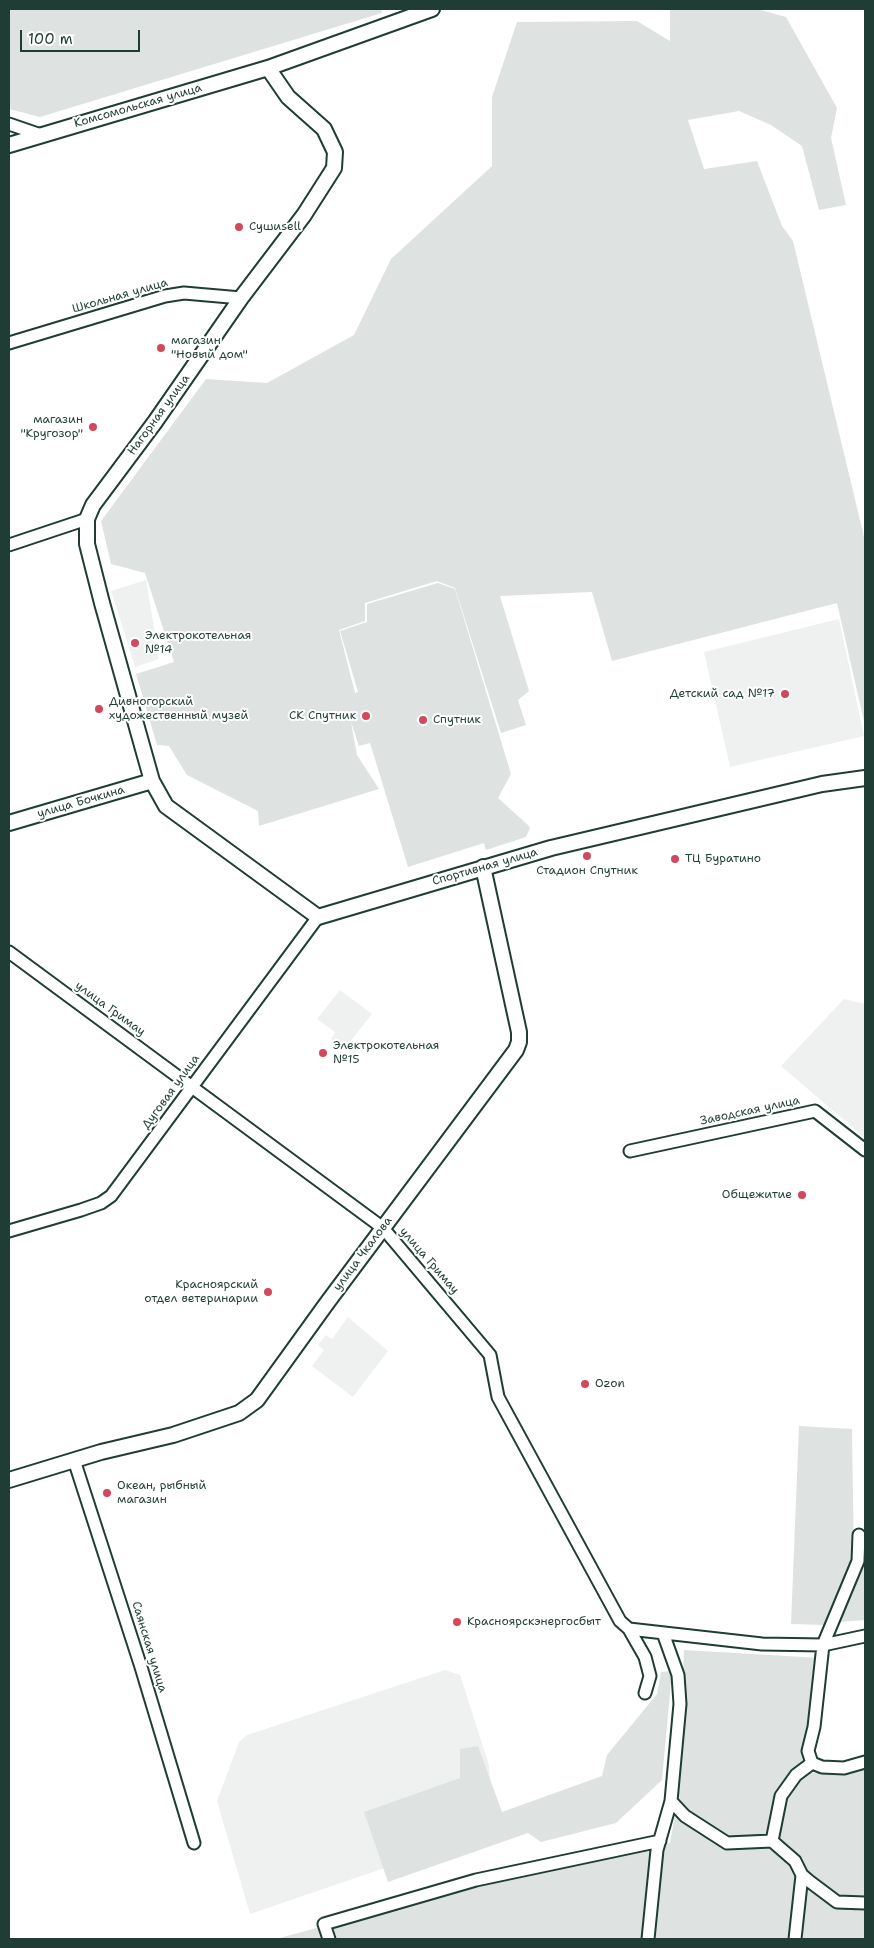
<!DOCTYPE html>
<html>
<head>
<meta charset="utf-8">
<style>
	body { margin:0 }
	#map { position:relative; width:874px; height:1948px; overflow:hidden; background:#fff; font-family:"Shantell Sans",sans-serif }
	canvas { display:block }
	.frame { position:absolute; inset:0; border:10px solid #1f3d34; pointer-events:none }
	.scale { position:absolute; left:20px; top:30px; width:120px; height:22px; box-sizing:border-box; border:2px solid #1f3d34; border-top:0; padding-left:6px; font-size:15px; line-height:18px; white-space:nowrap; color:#1f3d34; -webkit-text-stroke:4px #fff; paint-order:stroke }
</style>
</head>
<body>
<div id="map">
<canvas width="874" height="1948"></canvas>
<div class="frame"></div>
<div class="scale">100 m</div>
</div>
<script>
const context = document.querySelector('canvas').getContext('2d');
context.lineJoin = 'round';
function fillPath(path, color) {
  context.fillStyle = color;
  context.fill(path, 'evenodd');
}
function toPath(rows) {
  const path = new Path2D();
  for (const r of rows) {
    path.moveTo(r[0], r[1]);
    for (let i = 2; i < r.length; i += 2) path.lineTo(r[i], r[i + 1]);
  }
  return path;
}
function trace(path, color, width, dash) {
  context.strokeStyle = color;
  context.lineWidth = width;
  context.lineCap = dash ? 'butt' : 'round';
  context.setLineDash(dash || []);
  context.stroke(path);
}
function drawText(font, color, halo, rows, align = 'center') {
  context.font = font + ' "Shantell Sans",sans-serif';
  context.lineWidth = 4;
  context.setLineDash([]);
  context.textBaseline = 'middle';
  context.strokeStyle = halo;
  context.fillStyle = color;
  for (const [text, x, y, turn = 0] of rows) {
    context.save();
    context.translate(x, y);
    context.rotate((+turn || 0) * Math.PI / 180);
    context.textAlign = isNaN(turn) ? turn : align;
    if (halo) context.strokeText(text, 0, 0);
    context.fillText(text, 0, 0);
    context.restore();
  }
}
const built = toPath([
	[146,580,156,639,154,642,159,659,135,667,111,591],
	[839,619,864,736,730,767,704,652],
	[340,990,372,1014,349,1043,346,1041,342,1046,331,1039,335,1032,317,1019],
	[844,999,865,1004,865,1138,781,1066],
	[348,1317,388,1351,353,1397,312,1366,324,1350,318,1345,326,1335,332,1339],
	[445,1670,460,1675,489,1765,493,1831,250,1914,217,1801,239,1742,247,1735]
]);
const green = toPath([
	[9,9,381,9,382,13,40,117,9,109],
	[670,9,757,9,786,17,837,108,831,138,846,205,819,210,802,146,771,125,739,111,688,120,704,169,757,161,782,226,793,241,865,541,865,726,837,603,612,661,592,592,500,596,529,691,518,700,526,725,501,733,455,588,437,581,365,603,365,621,339,630,355,693,358,692,340,631,367,622,367,604,438,583,455,589,511,774,498,798,528,825,530,828,526,837,486,850,484,843,408,867,370,743,359,746,351,722,357,755,379,789,259,826,258,811,187,775,169,746,157,745,136,674,174,662,145,573,111,564,101,521,206,379,267,383,354,335,391,259,492,166,492,97,517,22,637,21,670,41],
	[799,1426,852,1429,854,1564,824,1625,791,1624],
	[865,1493,865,1620,840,1622,864,1559],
	[684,1650,820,1658,805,1757,811,1773,845,1772,865,1768,865,1939,276,1939,460,1889,670,1843,677,1804],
	[672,1671,662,1780,616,1823,541,1842,528,1833,388,1882,364,1812,460,1778,460,1749,478,1746,502,1812,602,1776,607,1755,657,1694,661,1672]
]);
const minor = toPath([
	[9,124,41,135],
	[9,343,165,296,184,293,241,298],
	[9,545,87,519],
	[9,952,383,1228,490,1355,498,1397,620,1621,629,1629,645,1657,650,1676,645,1693],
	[630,1151,815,1111,865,1150],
	[9,1231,81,1210,101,1203,111,1196,318,917],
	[74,1460,141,1667,194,1843],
	[859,1535,858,1561,823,1645,814,1727,808,1751,812,1763,822,1767,844,1768,865,1762],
	[629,1629,762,1644,823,1645,865,1636],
	[812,1763,796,1775,781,1796,772,1841,795,1861,802,1875,809,1881,837,1902,865,1903],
	[671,1801,685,1816,727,1843,772,1841],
	[329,1939,324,1924,476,1880,660,1841],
	[648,1939,657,1850,671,1801,680,1704,678,1675,663,1633],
	[795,1939,802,1875]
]);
const major = toPath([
	[268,68,288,97,324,129,335,152,334,168,304,215,241,298,155,422,93,505,87,519,87,544,102,603,152,781,166,806,318,917,551,848,822,784,865,778],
	[9,145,268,68,432,9],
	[9,823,152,781],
	[9,1480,101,1452,173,1435,239,1413,257,1400,327,1303,516,1050,519,1042,519,1032,483,867]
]);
const markers = [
	[239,227,5,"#d1495b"],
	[161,348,5,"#d1495b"],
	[93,427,5,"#d1495b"],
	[135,643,5,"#d1495b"],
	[785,694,5,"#d1495b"],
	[99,709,5,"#d1495b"],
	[366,716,5,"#d1495b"],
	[423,720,5,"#d1495b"],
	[587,856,5,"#d1495b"],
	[675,859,5,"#d1495b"],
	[323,1053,5,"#d1495b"],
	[802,1195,5,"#d1495b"],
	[268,1292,5,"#d1495b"],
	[585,1384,5,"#d1495b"],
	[107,1493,5,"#d1495b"],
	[457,1622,5,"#d1495b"]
];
const streetNames = [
	["Комсомольская улица",138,106,-16],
	["Школьная улица",120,296,-16],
	["Нагорная улица",159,415,-54],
	["улица Бочкина",81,802,-16],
	["Спортивная улица",485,867,-16],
	["улица Гримау",110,1009,36],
	["Дуговая улица",171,1092,-54],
	["Заводская улица",750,1111,-12],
	["улица Чкалова",363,1254,-53],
	["улица Гримау",429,1261,49],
	["Саянская улица",149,1647,73]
];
const poiNames = [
	["Сушиsell",249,227],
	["магазин",171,341],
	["\"Новый дом\"",171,355],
	["магазин",83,420,"right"],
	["\"Кругозор\"",83,434,"right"],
	["Электрокотельная",145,636],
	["№14",145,650],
	["Детский сад №17",775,694,"right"],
	["Дивногорский",109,702],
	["художественный музей",109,716],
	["СК Спутник",356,716,"right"],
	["Спутник",433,720],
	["ТЦ Буратино",685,859],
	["Стадион Спутник",587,871,"center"],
	["Электрокотельная",333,1046],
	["№15",333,1060],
	["Общежитие",792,1195,"right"],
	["Красноярский",258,1285,"right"],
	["отдел ветеринарии",258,1299,"right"],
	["Ozon",595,1384],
	["Океан, рыбный",117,1486],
	["магазин",117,1500],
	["Красноярскэнергосбыт",467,1622]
];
fillPath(built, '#eef1f0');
fillPath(green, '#dee3e2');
trace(minor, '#1f3d34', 15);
trace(major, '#1f3d34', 18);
trace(minor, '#fff', 11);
trace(major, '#fff', 14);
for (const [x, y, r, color] of markers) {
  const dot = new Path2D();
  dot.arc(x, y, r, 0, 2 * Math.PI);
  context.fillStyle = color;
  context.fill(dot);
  trace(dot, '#fff', 2);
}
drawText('12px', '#1f3d34', '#fff', streetNames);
drawText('12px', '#1f3d34', '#fff', poiNames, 'left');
</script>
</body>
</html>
